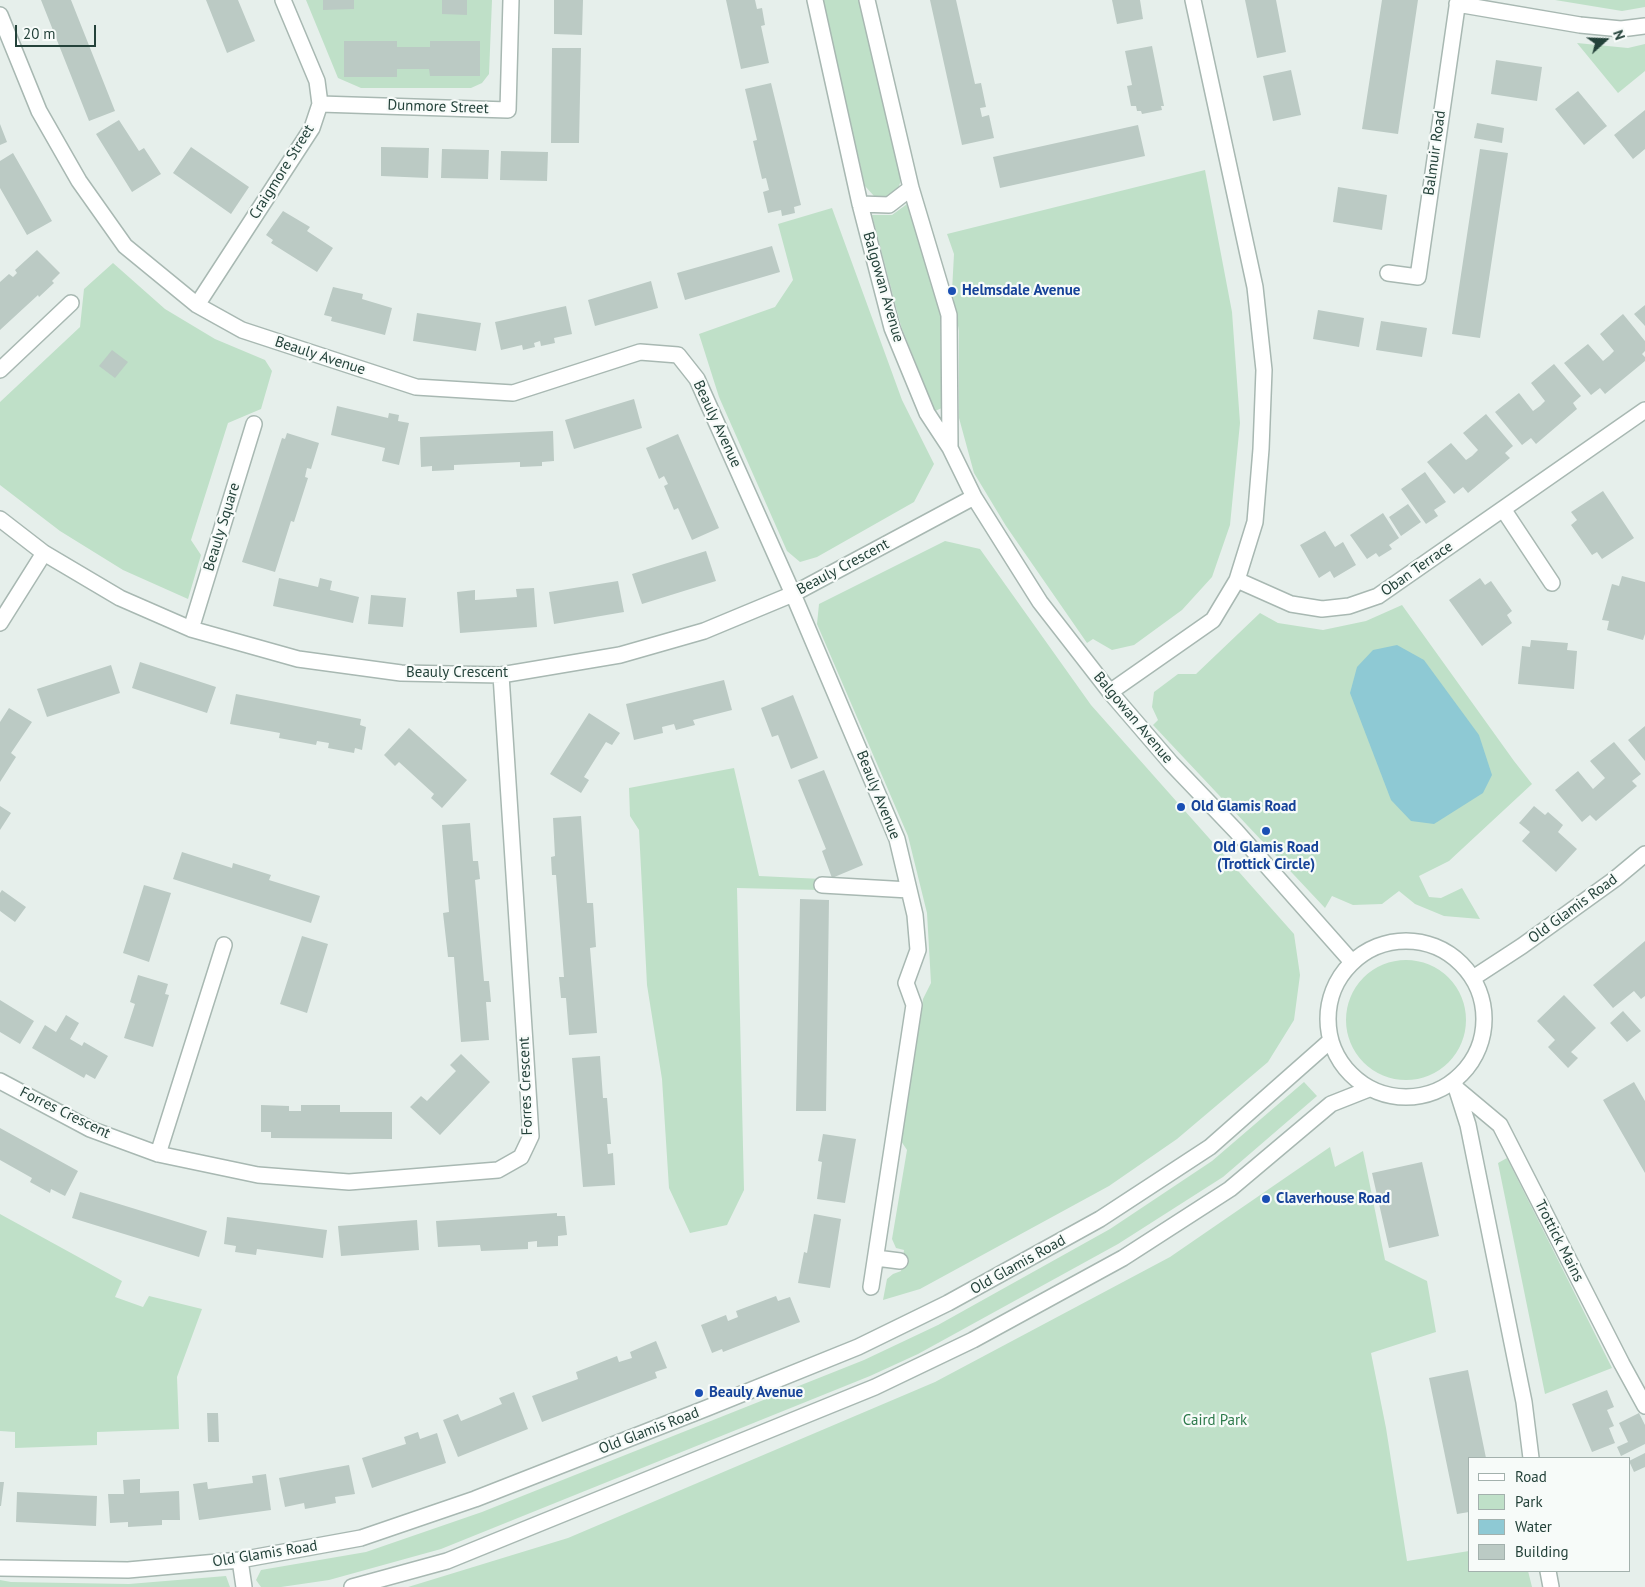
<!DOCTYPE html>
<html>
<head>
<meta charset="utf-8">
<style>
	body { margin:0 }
	#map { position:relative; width:1645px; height:1587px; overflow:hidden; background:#e6efeb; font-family:"PT Sans",sans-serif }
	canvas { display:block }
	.legend { position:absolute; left:1468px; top:1457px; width:162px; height:115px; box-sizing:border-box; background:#f7fbf9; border:1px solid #a3b1ad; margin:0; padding:6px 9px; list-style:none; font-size:15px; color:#24423a }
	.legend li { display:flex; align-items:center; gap:10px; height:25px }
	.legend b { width:25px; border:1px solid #a3b1ad }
	.north { position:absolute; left:1580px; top:15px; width:50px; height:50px; -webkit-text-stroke:4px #f7fbf9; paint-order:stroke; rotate:70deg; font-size:14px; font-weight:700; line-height:20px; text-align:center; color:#24423a }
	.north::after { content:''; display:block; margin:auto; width:18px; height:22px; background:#24423a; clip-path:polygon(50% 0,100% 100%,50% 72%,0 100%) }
	.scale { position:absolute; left:15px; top:25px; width:81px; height:22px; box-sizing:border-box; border:2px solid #24423a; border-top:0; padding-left:6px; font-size:15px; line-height:18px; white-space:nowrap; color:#24423a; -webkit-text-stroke:4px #f7fbf9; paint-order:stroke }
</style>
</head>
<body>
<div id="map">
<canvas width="1645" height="1587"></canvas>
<ul class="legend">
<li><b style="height:6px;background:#fff"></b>Road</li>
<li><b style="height:14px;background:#bfe0c8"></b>Park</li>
<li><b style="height:14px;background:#8ec9d4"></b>Water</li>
<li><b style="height:14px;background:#bbcac4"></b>Building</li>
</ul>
<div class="north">N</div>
<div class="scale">20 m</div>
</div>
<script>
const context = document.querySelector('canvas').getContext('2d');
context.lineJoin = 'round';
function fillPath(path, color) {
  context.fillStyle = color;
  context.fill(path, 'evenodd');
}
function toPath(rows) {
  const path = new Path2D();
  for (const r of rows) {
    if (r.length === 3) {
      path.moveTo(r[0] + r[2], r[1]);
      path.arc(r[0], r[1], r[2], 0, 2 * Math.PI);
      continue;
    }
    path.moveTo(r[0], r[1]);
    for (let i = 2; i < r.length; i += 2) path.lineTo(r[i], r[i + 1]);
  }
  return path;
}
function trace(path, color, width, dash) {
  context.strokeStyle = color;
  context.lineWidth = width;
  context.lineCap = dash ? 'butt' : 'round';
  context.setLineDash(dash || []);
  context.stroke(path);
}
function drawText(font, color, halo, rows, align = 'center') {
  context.font = font + ' "PT Sans",sans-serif';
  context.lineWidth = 4.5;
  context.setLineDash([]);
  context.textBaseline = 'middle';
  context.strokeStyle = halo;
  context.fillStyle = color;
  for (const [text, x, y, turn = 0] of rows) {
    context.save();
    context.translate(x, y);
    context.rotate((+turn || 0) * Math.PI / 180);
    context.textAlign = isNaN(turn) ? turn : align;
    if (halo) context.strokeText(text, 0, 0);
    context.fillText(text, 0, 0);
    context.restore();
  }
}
const green = toPath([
	[306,0,492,0,489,74,482,83,471,88,361,88,338,78],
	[823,0,859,0,901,180,897,192,888,197,874,196,865,186],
	[1555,0,1645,0,1645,7,1622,11],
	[1577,43,1628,48,1645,44,1645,71,1618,93],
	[1205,170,1232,312,1240,423,1230,525,1212,577,1182,610,1134,645,1112,650,1093,639,1087,643,1006,526,974,473,959,418,959,331,952,291,954,254,947,234],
	[907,204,940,311,942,408,935,411,901,326,872,215,892,215],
	[832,208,902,400,934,464,914,502,817,557,800,562,787,551,719,397,699,334,775,307,793,280,778,224],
	[113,263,165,309,215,339,265,360,272,371,261,409,228,423,191,540,201,555,188,599,123,570,60,531,0,485,0,402,80,327,84,289],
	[945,541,980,549,1091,705,1294,934,1300,975,1294,1020,1268,1062,1177,1139,1109,1186,920,1289,883,1300,887,1279,893,1274,901,1271,904,1250,896,1248,892,1239,907,1150,901,1141,923,999,931,983,927,913,908,836,817,624,819,604],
	[1402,605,1514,761,1532,784,1449,861,1419,876,1429,897,1441,898,1462,888,1480,919,1444,916,1415,904,1399,891,1382,904,1353,905,1332,896,1325,908,1153,725,1158,720,1152,707,1154,692,1178,674,1196,674,1260,613,1278,623,1323,630,1366,621],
	[734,768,759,876,822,879,821,890,737,888,744,1190,727,1225,690,1233,669,1188,662,1079,647,985,639,830,630,816,629,788],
	[1406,1020,60],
	[1304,1082,1317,1096,1223,1177,1118,1244,918,1354,870,1376,441,1549,329,1580,281,1587,261,1587,256,1580,261,1570,366,1552,482,1512,864,1360,938,1325,1110,1229,1212,1161],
	[1330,1147,1335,1167,1363,1151,1385,1260,1427,1281,1436,1332,1371,1353,1386,1428,1407,1561,1469,1551,1469,1571,1528,1571,1532,1587,408,1587,568,1538,935,1382,1170,1257],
	[1507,1158,1612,1368,1545,1394,1498,1163],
	[0,1214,122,1281,115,1297,143,1307,149,1296,202,1309,177,1377,179,1429,97,1432,97,1445,15,1448,15,1432,0,1431],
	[226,1576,230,1587,0,1587,0,1580,11,1582,129,1584]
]);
const water = toPath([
	[1397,645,1424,660,1479,735,1492,775,1483,793,1434,824,1411,821,1391,800,1350,693,1357,667,1373,650]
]);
const building = toPath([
	[41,0,71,0,115,111,89,121],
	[206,0,238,0,255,41,227,53],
	[323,0,354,0,354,9,323,10],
	[442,0,467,0,467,15,442,14],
	[554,0,583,0,582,35,554,34],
	[726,0,755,0,757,9,762,8,765,25,761,26,769,63,741,69],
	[930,0,956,0,975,84,981,83,986,107,980,108,982,117,989,115,994,138,962,145],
	[1112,0,1140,0,1143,19,1117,24],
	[1245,0,1276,0,1286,52,1257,58],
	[1382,0,1418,0,1398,134,1362,129],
	[344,41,397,41,397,47,430,47,430,41,480,41,480,76,430,76,429,69,397,69,397,77,344,77],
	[1152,46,1164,106,1161,106,1162,110,1142,114,1141,111,1137,111,1136,106,1131,106,1127,86,1132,85,1125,51],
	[552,48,581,48,579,143,551,143],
	[1496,60,1542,67,1537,101,1491,94],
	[1291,70,1301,115,1273,121,1263,76],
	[771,83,801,205,794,207,795,213,782,216,781,210,768,213,763,192,769,190,766,178,762,179,753,141,757,140,745,89],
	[1578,91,1607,126,1584,145,1555,109],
	[1645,110,1645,149,1633,159,1614,135],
	[119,120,139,151,144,148,161,174,132,192,96,134],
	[1477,123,1504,128,1502,143,1474,138],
	[0,124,7,142,0,145],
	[1138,125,1145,156,1000,188,993,157],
	[191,147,249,187,231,214,173,173],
	[381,147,429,148,428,178,381,176],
	[442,149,489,150,488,179,441,178],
	[1480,149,1508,153,1480,338,1452,334],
	[501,151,548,152,547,181,500,180],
	[13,153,52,221,27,235,0,188,0,161],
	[1338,187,1387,195,1382,230,1333,222],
	[283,211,310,227,307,231,333,248,317,272,271,243,273,240,266,235],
	[772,246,780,272,685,300,677,273],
	[37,250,60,273,52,281,54,283,39,297,38,295,0,330,0,282,9,274,13,277,17,273,15,270],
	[651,281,658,308,595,326,588,300],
	[333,287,363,294,362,299,392,308,385,335,331,321,332,317,324,315],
	[1645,305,1645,326,1634,314],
	[566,306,572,334,554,338,555,343,541,346,540,341,534,343,535,347,523,350,522,345,501,350,495,322],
	[1318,310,1364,318,1359,347,1313,339],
	[417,313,481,323,476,351,413,341],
	[1623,314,1645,341,1645,351,1642,354,1645,357,1645,361,1605,394,1600,388,1591,395,1564,363,1588,344,1603,361,1609,356,1614,351,1600,334],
	[1381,321,1427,328,1422,357,1376,350],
	[112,350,128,362,115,378,99,366],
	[1554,364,1581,396,1573,403,1577,409,1536,444,1531,438,1522,445,1495,412,1519,393,1533,411,1540,406,1545,401,1531,383],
	[634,399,642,428,574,449,565,420],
	[337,406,388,418,389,413,399,415,398,421,409,423,399,465,382,461,385,448,331,435],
	[1486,414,1513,446,1505,453,1510,458,1468,493,1463,487,1454,494,1427,462,1451,443,1466,460,1472,456,1478,450,1463,433],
	[553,431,554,461,542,462,542,466,520,467,520,462,454,465,454,470,432,471,432,466,421,467,420,437],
	[287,433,319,443,311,469,307,468,305,477,308,478,294,522,291,521,275,572,242,562,282,438,285,439],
	[678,434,719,528,692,540,678,508,674,510,664,486,668,484,664,476,659,479,646,448],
	[1425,472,1446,502,1434,510,1438,516,1426,524,1401,489],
	[1603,491,1634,538,1602,559,1597,552,1592,555,1571,525,1577,520,1571,512],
	[1408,504,1421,522,1401,536,1389,517],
	[1383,513,1399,538,1389,545,1392,549,1379,557,1376,553,1367,559,1350,535],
	[1325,531,1335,547,1343,542,1356,565,1334,578,1330,571,1319,578,1300,545],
	[706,551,716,581,642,604,632,574],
	[1622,576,1645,582,1645,634,1643,640,1607,630,1609,621,1602,620,1612,584,1619,586],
	[279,578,318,587,320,578,332,581,330,590,359,597,353,623,273,606],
	[1480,578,1485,585,1491,581,1512,611,1507,615,1512,623,1482,646,1449,600],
	[618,581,624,612,554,624,549,592],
	[534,588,537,627,460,633,457,592,475,590,475,600,517,597,516,589],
	[371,595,406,598,403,627,368,624],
	[1531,640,1568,643,1567,650,1577,651,1574,689,1518,684,1522,646,1530,647],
	[140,662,216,687,207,713,132,688],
	[111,665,120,693,47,717,37,689],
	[724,680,732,710,693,720,695,725,676,730,674,724,662,727,663,733,634,740,626,704],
	[236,694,361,719,360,725,366,727,362,750,355,748,354,753,328,748,329,743,317,741,316,745,279,738,280,733,230,724],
	[793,695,818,758,791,769,778,735,772,737,761,708],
	[9,708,32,722,11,753,16,757,0,782,0,722],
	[589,713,620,733,612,745,606,742,584,777,589,780,581,793,550,774],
	[1645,726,1645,761,1628,740],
	[409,728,467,780,442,808,431,798,434,794,399,762,395,766,384,755],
	[1614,742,1641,774,1632,781,1637,786,1596,821,1590,815,1582,822,1555,790,1578,771,1593,789,1605,778,1590,761],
	[824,770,863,865,832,878,822,851,826,849,798,780],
	[0,806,11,813,0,830],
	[1534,806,1545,815,1548,812,1563,825,1558,832,1577,849,1556,872,1522,841,1530,832,1519,823],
	[581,816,587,903,593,903,596,947,590,948,597,1033,569,1035,566,998,561,998,559,977,564,977,556,875,552,875,551,857,555,856,553,818],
	[470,823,473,861,478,861,480,879,475,880,484,981,489,981,491,1002,486,1002,489,1040,461,1042,454,957,448,957,443,913,449,912,442,825],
	[182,852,232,868,233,863,271,875,269,880,320,896,311,923,173,879],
	[144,885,171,893,149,962,123,953],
	[2,890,26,907,15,922,0,911,0,893],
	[800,899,829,900,826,1111,796,1111],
	[302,936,328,944,307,1013,280,1004],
	[1645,941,1645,996,1641,999,1634,991,1613,1008,1593,985],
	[138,975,168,984,165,994,169,995,153,1047,124,1038,135,1004,130,1002],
	[1564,995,1596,1028,1571,1052,1578,1058,1568,1068,1548,1047,1555,1040,1537,1021],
	[0,1000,34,1021,20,1044,0,1032],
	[1623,1011,1641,1031,1627,1042,1610,1023],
	[66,1015,79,1023,70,1039,82,1046,84,1042,108,1056,95,1079,86,1074,84,1078,32,1048,45,1025,56,1032],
	[461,1054,490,1082,440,1135,410,1107,421,1096,427,1101,456,1071,450,1065],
	[600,1056,603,1098,607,1098,609,1122,611,1144,607,1144,608,1154,613,1153,615,1185,583,1187,572,1058],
	[1634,1082,1645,1101,1645,1173,1603,1100],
	[261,1105,289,1106,289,1111,301,1111,301,1105,340,1105,340,1112,392,1112,392,1139,271,1138,271,1132,261,1132],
	[0,1128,78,1171,65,1196,51,1189,50,1193,30,1182,32,1178,0,1160],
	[823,1134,856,1139,845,1203,817,1199,822,1162,818,1161],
	[1422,1162,1439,1236,1389,1248,1372,1173],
	[80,1192,207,1231,199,1257,72,1218],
	[557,1213,557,1216,565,1216,567,1235,558,1236,558,1246,537,1247,537,1241,528,1242,528,1249,481,1251,480,1245,438,1247,436,1221],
	[814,1214,841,1219,830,1288,798,1283,804,1252,807,1253],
	[227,1217,327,1230,323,1258,257,1249,256,1255,235,1252,236,1246,224,1244],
	[417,1220,419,1250,341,1256,338,1226],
	[776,1296,778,1301,790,1297,800,1322,723,1352,722,1349,712,1353,701,1325,726,1315,728,1321,738,1317,736,1311],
	[656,1341,667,1368,655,1372,657,1378,542,1422,532,1396,578,1379,576,1372,617,1356,619,1362,632,1358,630,1352],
	[1468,1370,1486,1458,1469,1458,1469,1512,1457,1514,1429,1378],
	[1607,1390,1614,1407,1607,1410,1614,1426,1609,1428,1615,1443,1592,1452,1572,1404],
	[514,1392,528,1429,458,1457,443,1420,458,1414,461,1421,481,1413,502,1404,499,1398],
	[207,1413,218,1413,219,1442,208,1442],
	[1639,1413,1645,1425,1645,1444,1621,1456,1617,1447,1628,1442,1619,1423],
	[418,1432,420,1439,437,1433,446,1463,372,1488,362,1458,406,1444,404,1437],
	[1645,1453,1645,1467,1634,1472,1629,1461],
	[349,1465,355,1494,335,1497,336,1503,321,1506,305,1509,304,1503,285,1507,279,1478],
	[266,1474,271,1510,199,1520,193,1484,207,1482,208,1489,231,1486,253,1483,252,1476],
	[140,1479,140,1493,179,1491,180,1520,162,1520,162,1525,128,1527,128,1522,110,1523,108,1494,124,1494,123,1480],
	[0,1482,4,1482,1,1506,0,1506],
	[17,1492,97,1496,96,1526,16,1522]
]);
const minor = toPath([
	[815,0,860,204,892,328,927,413,950,448,974,497,1040,602,1110,692,1171,763,1236,831,1352,962],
	[867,0,911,188,949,315,950,448],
	[1457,4,1580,25,1621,29,1645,26],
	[0,15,39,111,79,181,125,246,197,305,242,330,416,387,513,393,640,352,678,355,697,379,793,594,897,839,915,915,918,950,906,983,914,1005,871,1287],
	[320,104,508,110,511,0],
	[860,204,889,205,911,188],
	[1388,273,1418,277,1458,0],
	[197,305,312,128,320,104,317,81,283,0],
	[0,370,71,303],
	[1503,509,1552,583],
	[0,519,44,553,120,598,191,629,298,659,401,673,501,675,620,655,704,631,793,594,974,497],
	[1237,580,1291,604,1322,609,1349,606,1378,596,1645,410],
	[0,623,44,553],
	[191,629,254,424],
	[1110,692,1213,620,1237,580,1255,522,1261,449,1264,370,1255,287,1193,0],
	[822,885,909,890],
	[1406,1019,78],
	[1473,978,1522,946,1615,879,1645,854],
	[0,1081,90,1129,158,1154,258,1175,349,1182,498,1170,521,1157,531,1136,501,675],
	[1454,1081,1468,1125,1524,1402,1531,1458],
	[1457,1089,1500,1125,1622,1364,1645,1406],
	[158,1154,224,945],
	[876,1258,900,1261],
	[240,1560,244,1587],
	[0,1568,128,1570,240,1560,361,1538,475,1499,707,1408,858,1347,948,1303,1100,1219,1210,1147,1330,1041],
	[1548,1571,1551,1587],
	[352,1587,447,1561,875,1387,973,1340,1123,1258,1230,1189,1331,1104,1369,1089]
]);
const markers = [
	[952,291,5,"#1a4fb4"],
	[1181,807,5,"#1a4fb4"],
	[1266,831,5,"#1a4fb4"],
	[1266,1199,5,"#1a4fb4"],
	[699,1393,5,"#1a4fb4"]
];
const streetNames = [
	["Dunmore Street",438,107,2],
	["Balmuir Road",1435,153,-82],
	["Craigmore Street",282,172,-58],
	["Balgowan Avenue",883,287,74],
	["Beauly Avenue",320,356,18],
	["Beauly Avenue",717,424,65],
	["Beauly Square",222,527,-73],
	["Beauly Crescent",843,567,-28],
	["Oban Terrace",1417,569,-35],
	["Beauly Crescent",457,673],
	["Balgowan Avenue",1133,718,50],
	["Beauly Avenue",878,795,68],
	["Old Glamis Road",1573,909,-36],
	["Forres Crescent",526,1086,-92],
	["Forres Crescent",65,1113,26],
	["Trottick Mains",1559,1241,63],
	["Old Glamis Road",1018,1265,-29],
	["Old Glamis Road",649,1431,-21],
	["Old Glamis Road",265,1554,-9]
];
const transitNames = [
	["Helmsdale Avenue",962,291],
	["Old Glamis Road",1191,807],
	["Old Glamis Road",1266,848,"center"],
	["(Trottick Circle)",1266,865,"center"],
	["Claverhouse Road",1276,1199],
	["Beauly Avenue",709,1393]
];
const parkNames = [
	["Caird Park",1215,1421]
];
fillPath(green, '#bfe0c8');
fillPath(water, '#8ec9d4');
fillPath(building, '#bbcac4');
trace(minor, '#a8b8b2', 18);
trace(minor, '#fff', 15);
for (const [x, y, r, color] of markers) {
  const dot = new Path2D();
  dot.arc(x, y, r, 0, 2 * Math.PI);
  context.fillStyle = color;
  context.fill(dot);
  trace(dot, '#f7fbf9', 2);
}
drawText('15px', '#24423a', '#f7fbf9', streetNames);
drawText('bold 15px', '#164399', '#f7fbf9', transitNames, 'left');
drawText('15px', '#2d7a4b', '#f7fbf9', parkNames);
</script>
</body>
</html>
